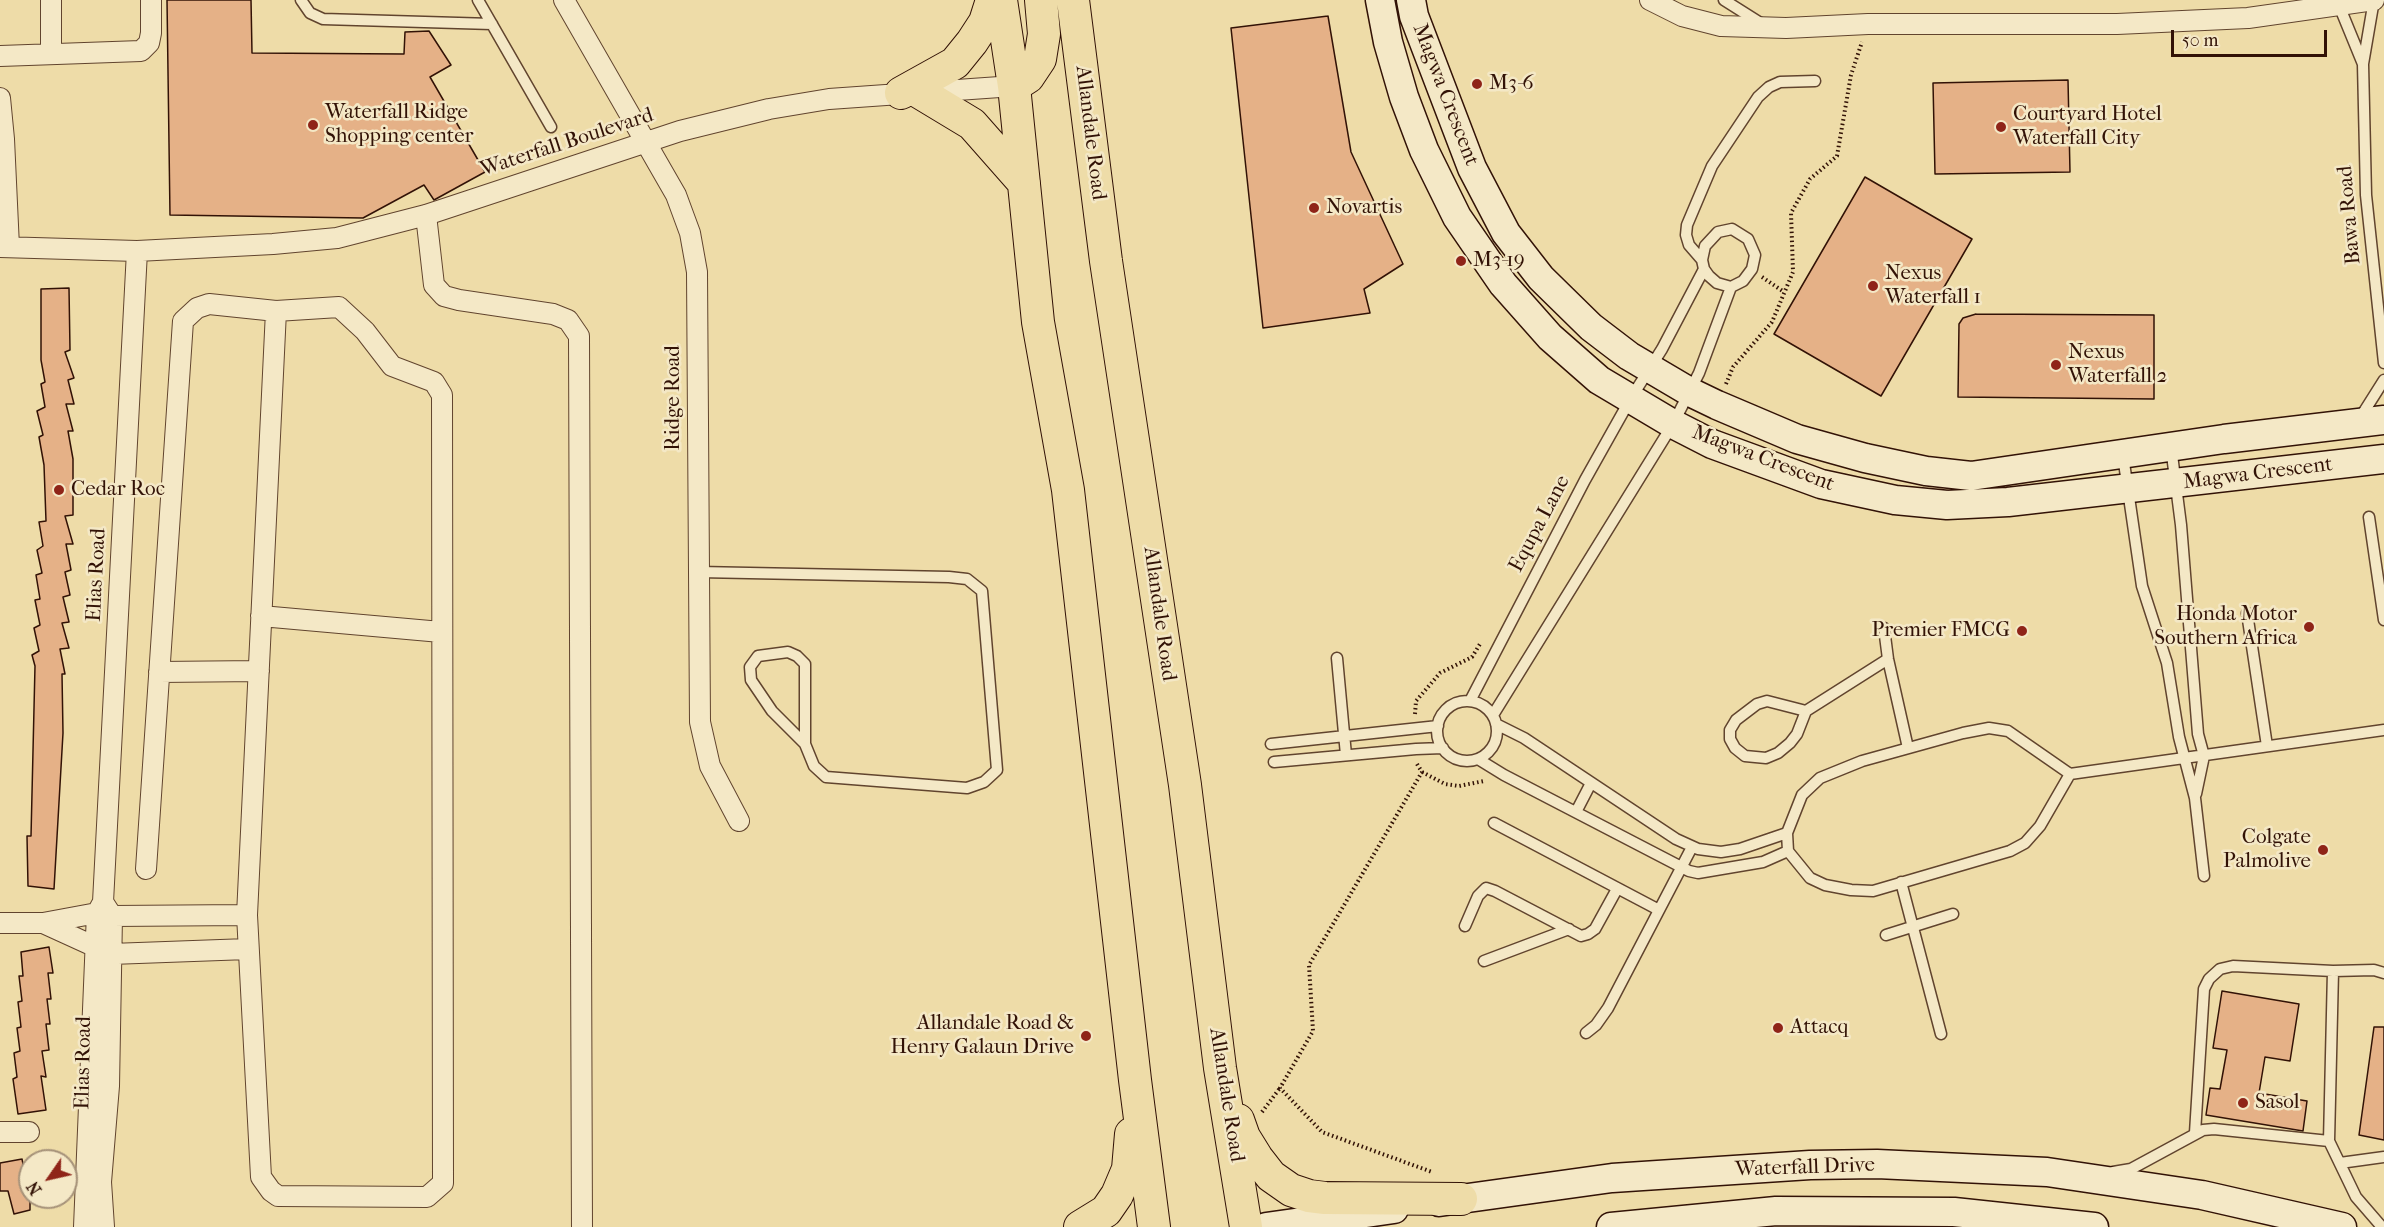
<!DOCTYPE html>
<html>
<head>
<meta charset="utf-8">
<style>
	body { margin:0 }
	#map { position:relative; width:2384px; height:1227px; overflow:hidden; background:#eedca8; font-family:"IM FELL French Canon",serif }
	canvas { display:block }
	.north { position:absolute; left:18px; top:1149px; width:60px; height:60px; box-sizing:border-box; background:#f4e8c6; border:2px solid #a69279; border-radius:50%; rotate:236deg; font-size:16px; font-weight:700; line-height:24px; text-align:center; color:#321206 }
	.north::after { content:''; display:block; margin:auto; width:21px; height:27px; background:#8f2418; clip-path:polygon(50% 0,100% 100%,50% 72%,0 100%) }
	.scale { position:absolute; left:2171px; top:30px; width:156px; height:27px; box-sizing:border-box; border:3px solid #321206; border-top:0; padding-left:8px; font-size:18px; line-height:21px; white-space:nowrap; color:#321206; -webkit-text-stroke:4px #f4e8c6; paint-order:stroke }
</style>
</head>
<body>
<div id="map">
<canvas width="2384" height="1227"></canvas>
<div class="north">N</div>
<div class="scale">50 m</div>
</div>
<script>
const context = document.querySelector('canvas').getContext('2d');
context.lineJoin = 'round';
function fillPath(path, color) {
  context.fillStyle = color;
  context.fill(path, 'evenodd');
}
function toPath(rows) {
  const path = new Path2D();
  for (const r of rows) {
    if (r.length === 3) {
      path.moveTo(r[0] + r[2], r[1]);
      path.arc(r[0], r[1], r[2], 0, 2 * Math.PI);
      continue;
    }
    path.moveTo(r[0], r[1]);
    for (let i = 2; i < r.length; i += 2) path.lineTo(r[i], r[i + 1]);
  }
  return path;
}
function trace(path, color, width, dash) {
  context.strokeStyle = color;
  context.lineWidth = width;
  context.lineCap = dash ? 'butt' : 'round';
  context.setLineDash(dash || []);
  context.stroke(path);
}
function drawText(font, color, halo, rows, align = 'center') {
  context.font = font + ' "IM FELL French Canon",serif';
  context.lineWidth = 5;
  context.setLineDash([]);
  context.textBaseline = 'middle';
  context.strokeStyle = halo;
  context.fillStyle = color;
  for (const [text, x, y, turn = 0] of rows) {
    context.save();
    context.translate(x, y);
    context.rotate((+turn || 0) * Math.PI / 180);
    context.textAlign = isNaN(turn) ? turn : align;
    if (halo) context.strokeText(text, 0, 0);
    context.fillText(text, 0, 0);
    context.restore();
  }
}
const building = toPath([
	[167,0,251,0,252,53,404,54,405,32,429,31,451,65,430,77,485,172,434,200,424,185,363,218,170,215,167,0],
	[1328,16,1351,152,1403,264,1364,289,1370,313,1263,328,1231,28,1328,16],
	[2068,80,2070,172,1935,174,1933,83,2068,80],
	[1865,177,1972,239,1881,396,1774,334,1865,177],
	[69,288,70,350,65,352,74,378,68,380,74,404,66,404,73,431,68,431,73,459,73,515,65,516,73,544,66,544,71,570,65,572,70,595,63,597,69,622,62,623,69,648,60,649,65,674,62,674,63,733,54,889,28,886,27,836,31,836,35,666,32,655,39,651,34,628,40,625,35,600,40,599,36,575,42,573,37,550,43,546,39,522,46,521,44,465,39,437,43,435,37,411,45,407,41,384,45,382,41,360,41,289,69,288],
	[1976,314,2154,315,2154,399,1958,397,1959,324,1963,318,1976,314],
	[49,947,53,973,48,973,51,999,47,999,50,1024,46,1024,49,1050,42,1051,46,1077,41,1076,46,1110,18,1114,13,1079,17,1077,14,1053,20,1051,17,1028,21,1027,18,1002,22,1001,19,976,23,976,21,952,49,947],
	[2222,991,2299,1004,2290,1061,2265,1057,2259,1093,2307,1101,2303,1131,2206,1115,2210,1088,2220,1089,2227,1050,2213,1048,2222,991],
	[2374,1027,2384,1027,2384,1140,2359,1135,2374,1027],
	[22,1159,27,1184,30,1183,30,1210,14,1214,8,1191,0,1191,0,1163,22,1159]
]);
const path = toPath([
	[1762,277,1784,292],
	[1726,384,1733,367,1772,322,1793,272,1791,213,1810,179,1837,156,1851,75,1862,42],
	[1415,714,1416,701,1440,673,1472,657,1480,644],
	[1417,764,1422,772,1309,965,1313,1031,1280,1088,1322,1132,1432,1172],
	[1422,772,1445,784,1459,786,1484,781],
	[1262,1112,1280,1088]
]);
const lane = toPath([
	[301,0,310,13,323,19,492,24],
	[478,0,551,127],
	[1724,0,1762,24],
	[2374,0,2363,64,2366,195,2384,363],
	[2338,3,2363,64],
	[1702,260,1689,245,1686,235,1687,225,1712,166,1758,97,1769,87,1780,82,1815,81],
	[2360,418,2384,380],
	[2171,447,2181,525,2198,734,2204,756,2196,794],
	[2123,456,2142,586,2167,663,2179,737,2195,798,2204,876],
	[2369,517,2384,620],
	[699,572,949,577,967,579,982,591,997,770,984,782,967,788,826,777,814,766,805,744,805,664,797,656,788,652,758,656,750,667,751,680,772,711,805,744],
	[2247,613,2267,746],
	[1884,628,1888,659,1908,748],
	[1337,658,1346,755],
	[1470,701,1585,480,1631,398,1662,349,1704,269],
	[1467,731,30],
	[1806,711,1797,734,1790,743,1778,753,1766,758,1745,756,1735,748,1730,739,1730,730,1736,720,1757,704,1767,701,1806,711,1888,659],
	[1493,715,1673,424,1699,373,1731,287,1743,281,1752,269,1755,255,1748,239,1732,229,1718,232,1705,246,1702,260,1704,269,1709,276,1717,283,1731,287],
	[1496,724,1524,738,1676,839,1698,849,1721,852,1740,849,1787,833],
	[1271,744,1438,726],
	[1478,759,1504,775,1689,871,1698,873,1763,862,1788,851],
	[1274,762,1416,749,1443,748],
	[2070,774,2040,826,2025,843,2010,851,1873,891,1851,890,1825,885,1810,878,1788,851,1787,833,1802,795,1820,778,1862,761,1963,733,1989,728,2008,731,2070,774,2384,730],
	[1576,812,1591,783],
	[1494,823,1659,910],
	[1901,882,1941,1034],
	[1465,926,1478,896,1486,888,1495,891,1581,936,1588,934,1595,929,1617,889],
	[1886,935,1953,914],
	[1484,961,1569,929],
	[1586,1033,1596,1025,1608,1008,1692,847],
	[2195,1133,2204,989,2209,979,2220,969,2233,966,2333,971,2374,970,2384,973],
	[2329,1141,2333,971],
	[2340,1163,2384,1157],
	[2113,1172,2131,1169,2203,1130,2214,1129,2329,1141,2356,1197,2382,1227]
]);
const street = toPath([
	[564,0,676,195,690,233,697,272,700,722,710,766,739,821],
	[1650,0,1682,16,1721,26,1786,28,1868,24,2117,24,2248,18,2374,0],
	[51,54,51,0],
	[0,56,141,51,149,43,151,33,151,0],
	[0,98,4,139,9,247],
	[426,215,434,285,444,296,459,300,553,314,568,320,579,336,582,1227],
	[0,247,137,251,273,244,337,238,426,215,680,131,769,109,829,99,1014,86],
	[339,307,365,331,392,366,434,382,442,395,443,1183,427,1197,278,1196,271,1191,261,1177,247,915,276,311,339,307],
	[261,616,441,632],
	[159,672,259,671],
	[146,869,183,321,197,308,209,304,276,311],
	[103,902,112,916,109,1086,101,1182,104,1227],
	[0,923,43,923,97,913,112,916,247,915],
	[43,923,111,954,248,949],
	[0,1132,29,1132],
	[84,1227,97,913,103,902,137,251]
]);
const secondary = toPath([
	[1380,0,1388,42,1404,97,1424,150,1457,217,1503,284,1550,337,1599,380,1673,424,1712,444,1821,484,1895,500,1947,505,2008,502,2384,459],
	[1411,0,1414,16,1472,168,1506,233,1541,278,1591,327,1629,356,1690,392,1717,405,1797,439,1865,458,1926,471,1971,476,2224,439,2384,420],
	[1439,1202,1612,1178,1810,1165,1877,1164,2047,1172,2202,1195,2342,1227],
	[1266,1227,1394,1209],
	[1611,1227,1776,1211,1954,1212,2094,1227]
]);
const primary = toPath([
	[1001,0,1014,86,1038,322,1068,490,1135,1080,1154,1227],
	[1073,0,1106,261,1185,785,1220,1068,1246,1227],
	[1014,86,1028,77,1040,59,1044,34,1041,0],
	[919,92,972,124,1024,183],
	[901,93,955,63,972,42,985,22,992,0],
	[1238,1120,1244,1137,1257,1158,1271,1176,1291,1190,1309,1196,1325,1198,1461,1199],
	[1080,1227,1106,1211,1117,1195,1128,1169,1131,1134]
]);
const markers = [
	[1477,84,6,"#8f2418"],
	[313,125,6,"#8f2418"],
	[2001,127,6,"#8f2418"],
	[1314,208,6,"#8f2418"],
	[1461,261,6,"#8f2418"],
	[1873,286,6,"#8f2418"],
	[2056,365,6,"#8f2418"],
	[59,490,6,"#8f2418"],
	[2309,627,6,"#8f2418"],
	[2022,631,6,"#8f2418"],
	[2323,850,6,"#8f2418"],
	[1778,1028,6,"#8f2418"],
	[1086,1036,6,"#8f2418"],
	[2243,1103,6,"#8f2418"]
];
const poiNames = [
	["M3-6",1489,84],
	["Waterfall Ridge",325,113],
	["Shopping center",325,137],
	["Courtyard Hotel",2013,115],
	["Waterfall City",2013,139],
	["Novartis",1326,208],
	["M3-19",1473,261],
	["Nexus",1885,274],
	["Waterfall 1",1885,298],
	["Nexus",2068,353],
	["Waterfall 2",2068,377],
	["Cedar Roc",71,490],
	["Honda Motor",2297,615,"right"],
	["Southern Africa",2297,639,"right"],
	["Premier FMCG",2010,631,"right"],
	["Colgate",2311,838,"right"],
	["Palmolive",2311,862,"right"],
	["Allandale Road &",1074,1024,"right"],
	["Henry Galaun Drive",1074,1048,"right"],
	["Attacq",1790,1028],
	["Sasol",2255,1103]
];
const streetNames = [
	["Magwa Crescent",1445,95,69],
	["Allandale Road",1090,133,83],
	["Waterfall Boulevard",567,143,-18],
	["Bawa Road",2350,215,-95],
	["Ridge Road",674,398,-90],
	["Magwa Crescent",1763,459,21],
	["Magwa Crescent",2258,474,-7],
	["Equpa Lane",1540,524,-62],
	["Elias Road",97,575,-87],
	["Allandale Road",1159,614,82],
	["Elias Road",84,1063,-89],
	["Allandale Road",1226,1095,81],
	["Waterfall Drive",1805,1168,-2]
];
fillPath(building, '#e5b187');
trace(building, '#321206', 1.5);
trace(lane, '#61442e', 13);
trace(street, '#61442e', 22);
trace(secondary, '#321206', 31);
trace(primary, '#321206', 34);
trace(path, '#321206', 4, [1.5, 3]);
trace(lane, '#f4e8c6', 10);
trace(street, '#f4e8c6', 20);
trace(secondary, '#f4e8c6', 28);
trace(primary, '#eedca8', 32);
for (const [x, y, r, color] of markers) {
  const dot = new Path2D();
  dot.arc(x, y, r, 0, 2 * Math.PI);
  context.fillStyle = color;
  context.fill(dot);
  trace(dot, '#f4e8c6', 2);
}
drawText('21px', '#321206', '#f4e8c6', poiNames, 'left');
drawText('21px', '#321206', '#f4e8c6', streetNames);
</script>
</body>
</html>
